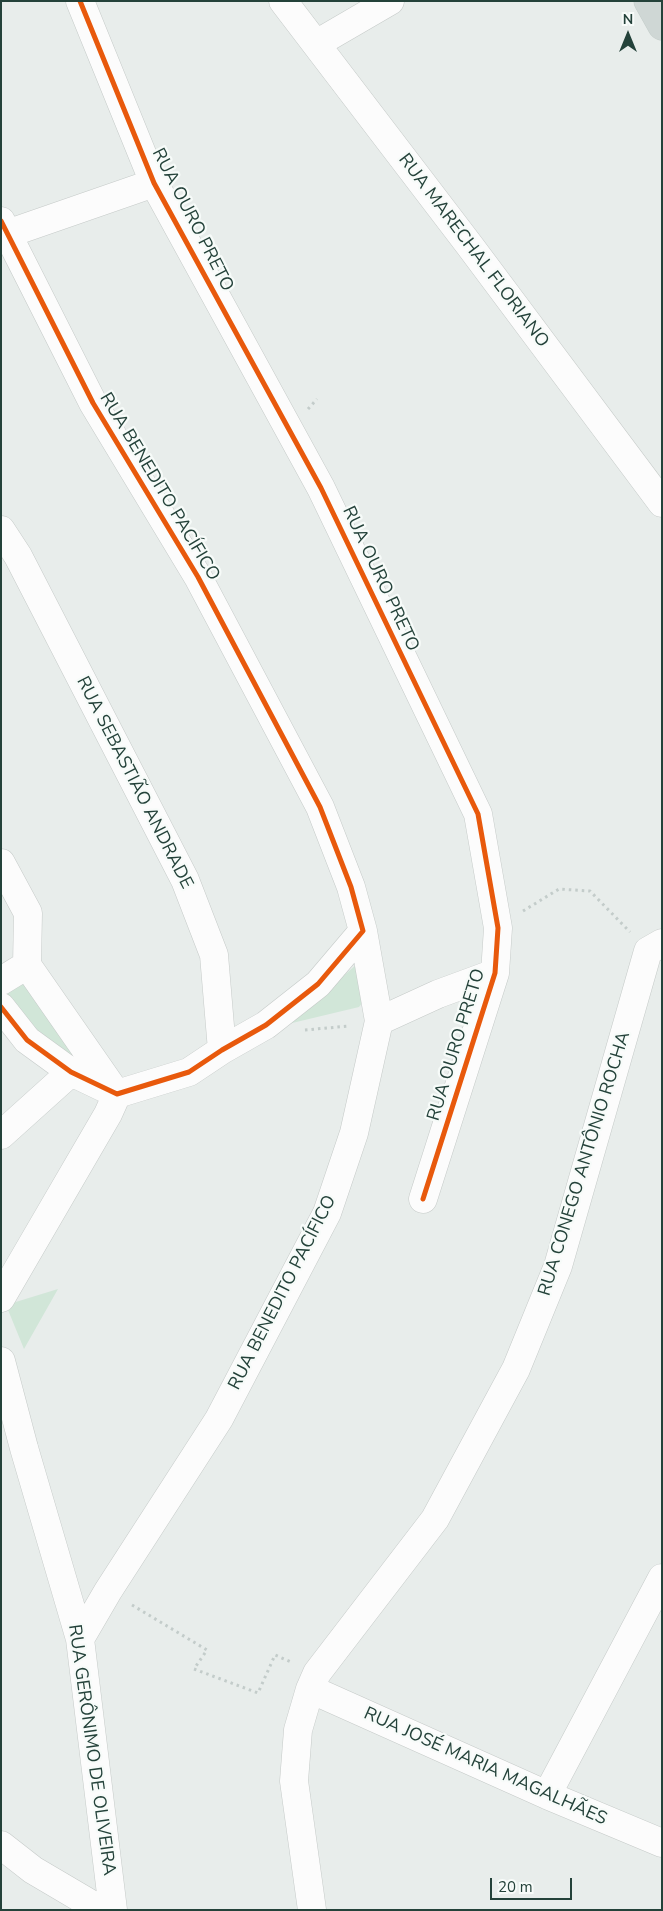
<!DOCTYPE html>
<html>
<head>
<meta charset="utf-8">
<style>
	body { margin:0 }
	#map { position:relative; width:663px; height:1911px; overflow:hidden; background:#e8edeb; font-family:"Nunito Sans",sans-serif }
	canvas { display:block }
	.frame { position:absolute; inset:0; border:2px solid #24423a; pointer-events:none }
	.north { position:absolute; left:603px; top:10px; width:50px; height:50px; -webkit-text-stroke:4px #f7fbf9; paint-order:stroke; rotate:0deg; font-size:14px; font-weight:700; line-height:20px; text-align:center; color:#24423a }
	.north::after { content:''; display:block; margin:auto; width:18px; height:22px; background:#24423a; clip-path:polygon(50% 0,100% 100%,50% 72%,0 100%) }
	.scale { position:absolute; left:490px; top:1878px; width:82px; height:22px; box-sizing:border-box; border:2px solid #24423a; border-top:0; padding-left:6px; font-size:15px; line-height:18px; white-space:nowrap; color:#24423a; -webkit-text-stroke:4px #f7fbf9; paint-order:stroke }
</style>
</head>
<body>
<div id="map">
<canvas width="663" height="1911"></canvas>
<div class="frame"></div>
<div class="north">N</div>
<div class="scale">20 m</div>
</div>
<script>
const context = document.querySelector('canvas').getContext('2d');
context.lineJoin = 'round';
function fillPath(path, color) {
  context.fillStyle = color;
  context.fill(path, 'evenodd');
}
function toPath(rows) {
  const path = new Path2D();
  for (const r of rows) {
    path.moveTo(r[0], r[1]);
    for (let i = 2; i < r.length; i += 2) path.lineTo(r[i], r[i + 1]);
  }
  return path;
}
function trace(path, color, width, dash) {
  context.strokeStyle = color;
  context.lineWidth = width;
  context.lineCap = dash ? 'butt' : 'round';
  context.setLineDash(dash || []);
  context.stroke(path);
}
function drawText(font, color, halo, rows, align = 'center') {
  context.font = font + ' "Nunito Sans",sans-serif';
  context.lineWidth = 4.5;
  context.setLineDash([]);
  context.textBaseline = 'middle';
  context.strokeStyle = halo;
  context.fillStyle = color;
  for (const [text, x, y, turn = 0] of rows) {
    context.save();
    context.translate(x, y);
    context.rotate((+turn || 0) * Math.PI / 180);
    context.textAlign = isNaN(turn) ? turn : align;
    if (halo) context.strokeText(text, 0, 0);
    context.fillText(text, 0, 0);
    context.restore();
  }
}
const green = toPath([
	[364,958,371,991,359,1007,288,1024],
	[24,980,79,1060,62,1053,31,1028,7,994],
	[58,1289,24,1349,6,1305]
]);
const path = toPath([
	[308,409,317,399],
	[523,911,559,889,590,891,630,932],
	[305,1030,349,1026],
	[132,1605,207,1650,194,1669,258,1693,275,1655,291,1662]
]);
const minor = toPath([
	[80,1,154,183,321,488,478,814,498,928,495,973,423,1199],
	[283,1,470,246,662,503],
	[316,44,390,1],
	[1,221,93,403,198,577,320,807,351,887,363,931,379,1021,354,1133,327,1213,219,1419,108,1591,80,1639],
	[7,234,154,183],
	[1,530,18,556,185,880,214,955,222,1050],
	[1,863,28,913,27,965,116,1093],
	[1,981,27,965],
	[1,1007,27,1040,71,1072,117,1094,189,1072,222,1050,266,1025,318,984,363,931],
	[379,1021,438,994,495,973],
	[1,1135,71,1072],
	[1,1298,108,1114,117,1094],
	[1,1361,24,1448,80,1639,113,1910],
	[310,1689,547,1795,662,1843],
	[547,1795,662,1578],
	[1,1845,33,1870,101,1910],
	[312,1910,294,1781,298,1730,310,1689,317,1673,435,1519,516,1369,558,1266,648,951,662,943]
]);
const major = toPath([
	[648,1,662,26]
]);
const cycleway = toPath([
	[80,1,154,183,321,488,478,814,498,928,495,973,423,1199],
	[1,221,93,403,198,577,320,807,351,887,363,931,318,984,266,1025,222,1050,189,1072,117,1094,71,1072,27,1040,1,1007]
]);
const streetNames = [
	["RUA OURO PRETO",192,220,63],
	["RUA MARECHAL FLORIANO",473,251,53],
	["RUA BENEDITO PACÍFICO",159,487,59],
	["RUA OURO PRETO",380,579,65],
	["RUA SEBASTIÃO ANDRADE",134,783,63],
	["RUA OURO PRETO",457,1045,-73],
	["RUA CONEGO ANTÔNIO ROCHA",585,1164,-73],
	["RUA BENEDITO PACÍFICO",283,1293,-63],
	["RUA GERÔNIMO DE OLIVEIRA",91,1750,82],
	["RUA JOSÉ MARIA MAGALHÃES",485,1767,24]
];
fillPath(green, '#d1e6d8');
trace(minor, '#c5cac8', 29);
trace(major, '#c3ccc9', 29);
trace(path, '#c3ccca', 3, [2.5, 4]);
trace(minor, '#fcfcfc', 28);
trace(major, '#cfd7d5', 28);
trace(cycleway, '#e8590c', 5);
drawText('18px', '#24423a', '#f7fbf9', streetNames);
</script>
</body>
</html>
